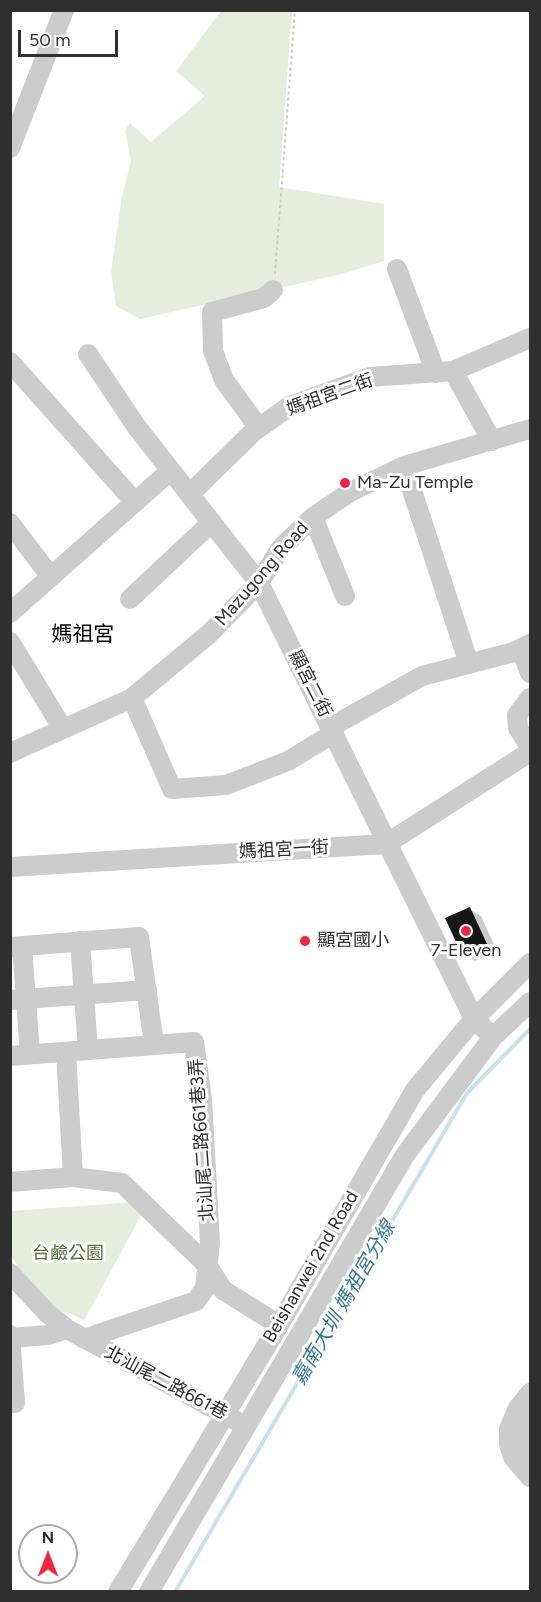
<!DOCTYPE html>
<html>
<head>
<meta charset="utf-8">
<style>
	body { margin:0 }
	#map { position:relative; width:541px; height:1602px; overflow:hidden; background:#fff; font-family:Figtree,sans-serif }
	canvas { display:block }
	.frame { position:absolute; inset:0; border:12px solid #2f2f2f; pointer-events:none }
	.north { position:absolute; left:18px; top:1524px; width:60px; height:60px; box-sizing:border-box; background:#fff; border:2px solid #acacac; border-radius:50%; rotate:0deg; font-size:16px; font-weight:700; line-height:24px; text-align:center; color:#2f2f2f }
	.north::after { content:''; display:block; margin:auto; width:21px; height:27px; background:#f32443; clip-path:polygon(50% 0,100% 100%,50% 72%,0 100%) }
	.scale { position:absolute; left:18px; top:30px; width:100px; height:27px; box-sizing:border-box; border:3px solid #2f2f2f; border-top:0; padding-left:8px; font-size:18px; line-height:21px; white-space:nowrap; color:#2f2f2f; -webkit-text-stroke:4px #fff; paint-order:stroke }
</style>
</head>
<body>
<div id="map">
<canvas width="541" height="1602"></canvas>
<div class="frame"></div>
<div class="north">N</div>
<div class="scale">50 m</div>
</div>
<script>
const context = document.querySelector('canvas').getContext('2d');
context.lineJoin = 'round';
function fillPath(path, color) {
  context.fillStyle = color;
  context.fill(path, 'evenodd');
}
function toPath(rows) {
  const path = new Path2D();
  for (const r of rows) {
    path.moveTo(r[0], r[1]);
    for (let i = 2; i < r.length; i += 2) path.lineTo(r[i], r[i + 1]);
  }
  return path;
}
function trace(path, color, width, dash) {
  context.strokeStyle = color;
  context.lineWidth = width;
  context.lineCap = dash ? 'butt' : 'round';
  context.setLineDash(dash || []);
  context.stroke(path);
}
function drawText(font, color, halo, rows, align = 'center') {
  context.font = font + ' Figtree,"Noto Sans TC",sans-serif';
  context.lineWidth = 6;
  context.setLineDash([]);
  context.textBaseline = 'middle';
  context.strokeStyle = halo;
  context.fillStyle = color;
  for (const [text, x, y, turn = 0] of rows) {
    context.save();
    context.translate(x, y);
    context.rotate((+turn || 0) * Math.PI / 180);
    context.textAlign = isNaN(turn) ? turn : align;
    if (halo) context.strokeText(text, 0, 0);
    context.fillText(text, 0, 0);
    context.restore();
  }
}
const green = toPath([
	[221,11,292,11,279,187,384,204,384,261,338,275,140,319,116,306,111,271,122,196,131,162,125,130,130,123,151,142,205,96,176,71],
	[135,1202,144,1210,84,1321,70,1313,65,1315,44,1298,23,1275,11,1255,11,1211]
]);
const shadow = toPath([
	[469,909,481,916,497,951,475,961,464,954]
]);
const stream = toPath([
	[175,1592,467,1093,530,1029]
]);
const building = toPath([
	[470,907,487,944,462,955,445,918]
]);
const path = toPath([
	[275,274,295,10]
]);
const minor = toPath([
	[10,148,64,10],
	[397,269,436,373],
	[88,354,136,426,259,583,474,1019,493,1037],
	[10,362,135,502],
	[453,371,492,441],
	[259,428,224,380,213,351,212,312,264,298,273,290],
	[404,466,469,664],
	[190,494,253,432,290,406,370,377,453,371,530,338],
	[313,517,345,596],
	[10,523,51,577],
	[130,599,212,522],
	[10,613,170,471],
	[10,642,63,729],
	[521,649,530,673],
	[132,698,172,789,226,785,288,761,334,733],
	[530,698,517,715,518,728,530,747],
	[331,727,422,676,514,652,530,644],
	[10,753,132,698,209,634,259,583,281,548,313,517,350,492,404,466,530,429],
	[10,867,386,844,530,752],
	[80,941,88,1050],
	[22,946,30,1054],
	[10,947,139,937,154,1045],
	[10,1000,147,990],
	[66,1052,73,1177,122,1183,207,1265,223,1290,279,1325],
	[10,1056,194,1042,202,1099,210,1243,205,1288,196,1301,84,1339],
	[10,1182,73,1177],
	[10,1273,47,1313,67,1329,235,1420],
	[10,1335,15,1403,10,1403],
	[10,1338,48,1335,67,1329],
	[530,1393,518,1408,509,1429,509,1444,513,1457,530,1477],
	[530,1416,523,1435,525,1450,530,1456],
	[118,1592,279,1325,415,1090,474,1019,530,963],
	[149,1592,405,1155,493,1037,530,1002]
]);
const markers = [
	[345,483,6,"#f32443"],
	[466,931,6,"#f32443"],
	[305,941,6,"#f32443"]
];
const streetNames = [
	["媽祖宮二街",330,395,-20],
	["Mazugong Road",262,574,-49],
	["顯宮二街",310,684,63],
	["媽祖宮一街",284,850,-3],
	["北汕尾二路661巷3弄",202,1140,-94],
	["Beishanwei 2nd Road",311,1267,-60],
	["北汕尾二路661巷",166,1383,28]
];
const poiNames = [
	["Ma-Zu Temple",357,483],
	["顯宮國小",317,941],
	["7-Eleven",466,951,"center"]
];
const parkNames = [
	["台鹼公園",68,1254]
];
const waterNames = [
	["嘉南大圳 媽祖宮分線",344,1303,-60]
];
const quarterNames = [
	["媽祖宮",83,635]
];
fillPath(green, '#e7eddc');
fillPath(shadow, '#0003');
trace(stream, '#c7e2ef', 4);
fillPath(building, '#161616');
trace(path, '#ccc', 2, [3, 3]);
trace(minor, '#ccc', 20);
for (const [x, y, r, color] of markers) {
  const dot = new Path2D();
  dot.arc(x, y, r, 0, 2 * Math.PI);
  context.fillStyle = color;
  context.fill(dot);
  trace(dot, '#fff', 2);
}
drawText('18px', '#2f2f2f', '#fff', streetNames);
drawText('18px', '#2f2f2f', '#fff', poiNames, 'left');
drawText('18px', '#566f39', '#fff', parkNames);
drawText('italic 20px', '#367a98', '#fff', waterNames);
drawText('21px', '#000', '#fff', quarterNames);
</script>
</body>
</html>
